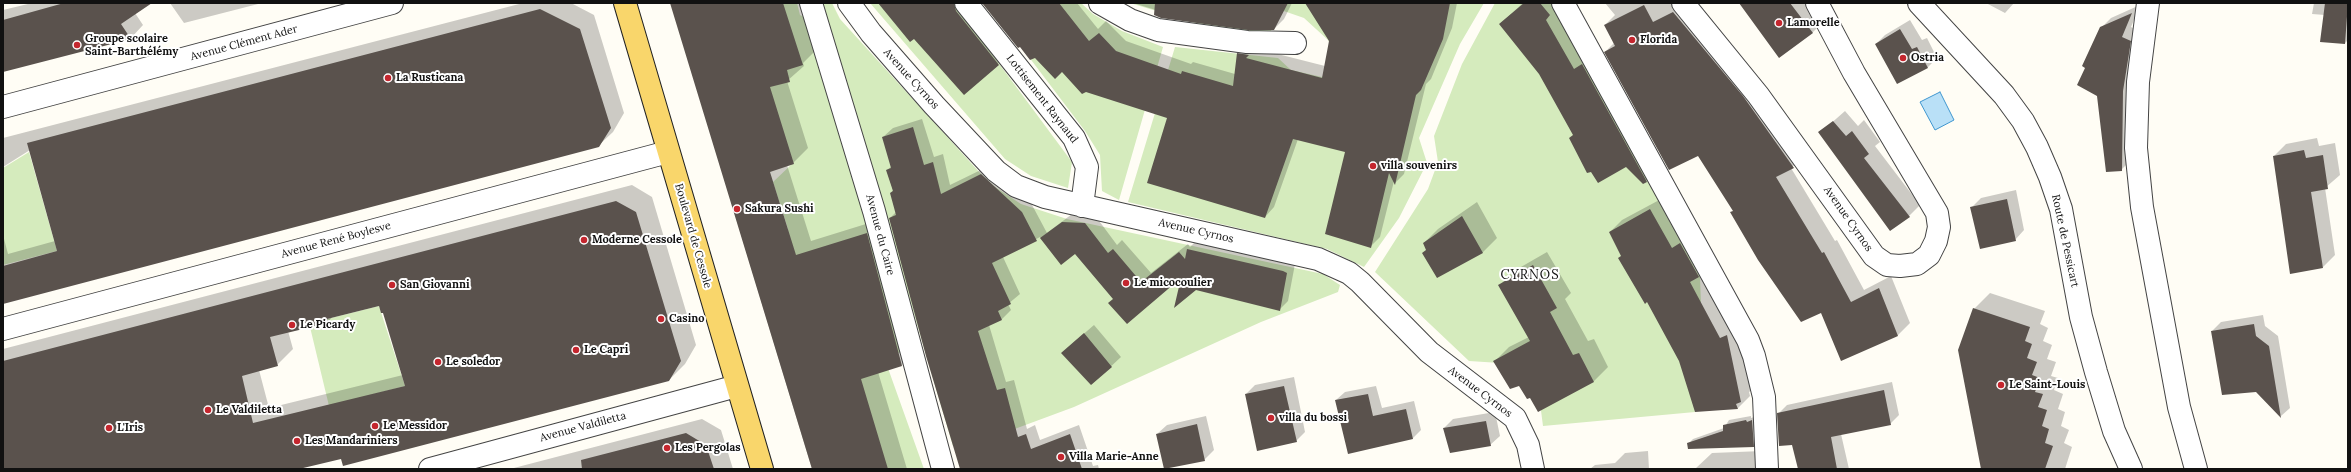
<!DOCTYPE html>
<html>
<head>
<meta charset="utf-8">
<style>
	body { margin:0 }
	#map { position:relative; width:2351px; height:472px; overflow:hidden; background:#fffdf5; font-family:Lora,serif }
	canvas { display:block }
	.frame { position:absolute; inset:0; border:4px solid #111; pointer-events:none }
</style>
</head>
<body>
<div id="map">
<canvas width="2351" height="472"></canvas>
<div class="frame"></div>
</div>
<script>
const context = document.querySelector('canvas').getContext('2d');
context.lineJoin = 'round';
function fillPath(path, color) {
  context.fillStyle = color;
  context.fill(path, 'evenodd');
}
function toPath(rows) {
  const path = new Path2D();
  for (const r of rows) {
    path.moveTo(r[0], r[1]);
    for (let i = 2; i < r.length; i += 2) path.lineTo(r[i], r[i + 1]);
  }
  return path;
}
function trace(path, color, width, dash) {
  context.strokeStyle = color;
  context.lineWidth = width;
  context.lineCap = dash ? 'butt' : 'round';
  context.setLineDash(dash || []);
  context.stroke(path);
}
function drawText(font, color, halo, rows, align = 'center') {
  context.font = font + ' Lora,serif';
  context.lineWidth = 4;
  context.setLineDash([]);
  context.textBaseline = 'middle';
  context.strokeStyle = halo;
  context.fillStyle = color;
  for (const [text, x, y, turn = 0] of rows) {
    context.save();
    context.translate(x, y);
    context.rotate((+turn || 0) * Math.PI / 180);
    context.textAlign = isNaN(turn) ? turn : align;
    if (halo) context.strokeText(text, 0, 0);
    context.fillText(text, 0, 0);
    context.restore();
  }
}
const green = toPath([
	[707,3,797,3,800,15,808,19,905,351,884,357,924,469,883,469,788,243,788,229,773,182,793,163],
	[822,3,832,3,840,19,981,174,995,187,1021,204,1067,219,1323,274,1340,285,1338,292,1261,322,1074,407,993,437,953,446],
	[870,3,954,3,1072,162,1068,188,1031,176,1005,159],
	[988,3,1081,3,1093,14,1122,31,1163,47,1119,200,1102,191,1100,155,1085,131],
	[1130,3,1484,3,1460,44,1419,138,1427,163,1399,218,1364,267,1327,249,1128,202,1175,47,1278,58,1291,70,1322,77,1331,69,1334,52,1328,40,1304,18,1278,9,1270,34,1219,30],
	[1495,3,1551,3,1700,277,1701,303,1683,331,1695,412,1543,426,1540,403,1500,363,1469,361,1375,272,1428,189,1438,162,1434,136,1462,64],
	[29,152,57,251,3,265,3,168],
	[379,306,405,386,329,406,310,327,328,323,327,319]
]);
const water = toPath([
	[1940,92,1954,120,1935,130,1920,102,1940,92]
]);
const shadow = toPath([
	[32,3,150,3,135,13,143,25,131,38,3,71,3,10],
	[170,3,262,3,184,23],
	[523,3,571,3,594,15,624,113,613,132,598,146,3,303,3,235,8,254,55,241,30,150,3,167,3,138],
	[671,3,811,3,817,49,803,63,804,66,787,81,808,148,793,163,787,165,811,241,882,219,917,350,902,365,878,372,907,469,812,469],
	[892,3,969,3,1009,54,964,94],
	[983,3,1077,3,1098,29,1106,21,1126,41,1191,64,1193,62,1235,74,1238,54,1248,44,1254,48,1325,66,1330,41,1306,3,1457,3,1452,28,1431,79,1426,84,1404,174,1395,183,1394,181,1380,237,1370,247,1347,151,1298,139,1274,207,1265,217,1168,117,1062,71],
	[1133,3,1292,3,1284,19,1274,29,1188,20],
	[1523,3,1559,3,1657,171,1646,181,1627,166,1574,135,1540,73,1500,24],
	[1605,3,1689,3,1806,154,1791,168,1835,241,1837,240,1864,290,1891,276,1910,323,1898,335,1842,360,1822,312,1734,210,1698,154,1605,52,1614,43,1605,25,1615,15],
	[1740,3,1812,3,1825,20,1812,33],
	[1986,3,2014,3,2005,13],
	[2314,3,2348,3,2348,40,2345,43,2325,15,2312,14],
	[2140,5,2131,27,2139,31,2130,161,2121,170,2098,95,2086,68,2101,28,2111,18],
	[1910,20,1922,40,1927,38,1937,58,1928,67,1898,83,1876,44,1885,35],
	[1845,111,1858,126,1864,120,1880,142,1875,146,1920,205,1909,216,1820,133],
	[922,119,934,157,943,154,950,185,991,165,1031,203,1047,233,1072,214,1094,214,1117,245,1122,240,1151,273,1188,244,1190,247,1197,240,1295,264,1288,301,1279,310,1182,275,1114,298,1075,253,1061,263,1040,237,1003,257,1020,294,1008,304,1011,310,1002,319,989,325,1006,382,1014,380,1027,429,1035,425,1040,440,1079,425,1093,466,1098,465,1099,469,961,469,890,218,896,212,891,193,893,190,887,170,892,166,883,137,893,128],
	[2317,138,2319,146,2335,143,2340,175,2325,188,2335,255,2323,267,2274,156,2286,144],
	[632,185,652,197,696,345,685,364,669,380,295,469,3,469,3,349],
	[380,305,384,311,403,375,269,408,259,370,277,365,293,349,288,331,328,322,333,316],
	[2016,190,2024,230,2015,240,1971,208,1981,198],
	[1663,198,1739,324,1753,389,1749,392,1750,396,1738,408,1695,411,1680,360,1610,232,1622,220],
	[1477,202,1497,238,1482,253,1427,249,1424,243,1438,229],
	[1547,252,1571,293,1565,299,1588,341,1594,339,1608,367,1594,381,1538,410,1531,396,1494,362,1509,347,1529,337,1500,285,1514,271],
	[1990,293,2045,311,2040,324,2048,328,2043,341,2052,345,2047,359,2056,362,2051,376,2058,378,2054,390,2063,394,2058,409,2065,412,2061,426,2069,430,2064,443,2072,447,2065,469,1982,469,1974,309],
	[2263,315,2265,326,2278,336,2290,408,2281,416,2256,391,2212,331,2221,322],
	[1094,325,1121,357,1092,384,1072,344],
	[1294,377,1305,432,1296,441,1246,394,1255,385],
	[1892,382,1899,415,1890,424,1841,434,1849,469,1799,469,1793,444,1778,414,1787,405],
	[1376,386,1382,408,1414,401,1421,430,1412,439,1336,400,1345,392],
	[1495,412,1500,436,1490,445,1444,428,1453,419],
	[1206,416,1214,450,1204,460,1157,434,1167,425],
	[1751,416,1751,418,1757,416,1758,441,1753,446,1688,444,1693,439,1724,428,1729,420],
	[702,419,721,430,733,469,510,469],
	[1648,451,1649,469,1590,469,1595,465,1615,463,1625,453],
	[1762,451,1763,469,1695,469,1712,453]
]);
const building = toPath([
	[64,3,152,3,121,24,131,39,3,72,3,20],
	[670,3,783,3,803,65,787,70,790,82,770,87,794,164,770,172,796,255,867,233,902,366,861,379,888,469,812,469],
	[878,3,954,3,956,11,999,65,964,95,914,39,910,42],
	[982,3,1059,3,1089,41,1099,33,1116,51,1181,74,1182,71,1233,86,1237,53,1249,55,1246,58,1322,78,1329,41,1305,3,1450,3,1443,39,1421,90,1416,95,1395,185,1389,173,1371,248,1325,234,1345,152,1293,139,1265,218,1147,183,1167,118,1086,92,1082,94,1062,72,1055,79,1035,58,1030,60,1020,47,1018,48],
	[1155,3,1288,3,1274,30,1248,30,1161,18,1154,15],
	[1524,3,1540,3,1550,15,1546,20,1574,69,1582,64,1647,182,1643,184,1626,167,1598,183,1591,172,1587,173,1569,138,1573,135,1539,74,1499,24],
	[1739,3,1790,3,1813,33,1779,58],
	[2325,3,2348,3,2345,44,2320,42],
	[1644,5,1653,22,1673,12,1743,96,1794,168,1776,177,1822,253,1824,252,1851,302,1879,288,1898,336,1841,361,1821,313,1801,322,1758,260,1730,212,1733,211,1698,156,1669,170,1604,52,1615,46,1604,25],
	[540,9,580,29,611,128,599,147,3,304,3,266,57,251,27,143],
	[2132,13,2122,37,2131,41,2123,91,2122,171,2106,172,2097,96,2077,85,2085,68,2082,66,2100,27],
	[1900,29,1912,49,1917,47,1928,68,1897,84,1875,44],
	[1833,121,1846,136,1852,131,1869,154,1864,158,1910,217,1890,231,1818,132],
	[913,127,924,165,933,162,941,194,981,174,1022,212,1037,241,992,263,1011,304,998,311,1002,320,978,331,997,390,1005,388,1018,437,1026,434,1031,449,1070,434,1082,469,960,469,926,356,889,218,896,215,890,193,893,191,886,170,891,168,882,137],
	[2304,150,2306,158,2323,155,2328,189,2311,192,2323,268,2290,274,2273,156],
	[2007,199,2016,241,1980,249,1970,207],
	[616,201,636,212,674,338,681,361,669,381,343,466,341,459,299,469,3,469,3,361],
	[379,306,381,313,383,313,405,386,253,423,242,376,278,366,270,337,328,323,327,319],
	[1650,209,1672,248,1680,243,1699,277,1690,282,1720,338,1727,335,1741,402,1736,404,1738,409,1695,412,1679,361,1647,302,1645,304,1618,258,1621,256,1609,232],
	[1462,216,1483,253,1437,278,1422,253,1426,250,1423,243],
	[1062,222,1085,223,1108,253,1113,249,1141,282,1179,252,1185,259,1187,249,1283,271,1287,273,1280,311,1196,290,1174,308,1181,278,1127,324,1108,303,1113,299,1075,254,1061,265,1040,238],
	[1533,265,1557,308,1550,312,1573,355,1579,353,1594,382,1538,412,1530,398,1527,399,1519,386,1510,389,1493,361,1530,341,1498,285],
	[1973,308,2030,327,2025,341,2032,344,2027,358,2037,362,2032,375,2040,378,2035,392,2043,394,2038,407,2047,410,2042,426,2049,429,2045,443,2053,446,2045,469,1981,469,1958,350],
	[2254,324,2256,336,2269,346,2281,418,2256,392,2222,395,2211,331],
	[1084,333,1112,367,1091,385,1061,353],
	[1284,386,1297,442,1257,451,1245,394],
	[1884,390,1891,425,1831,437,1837,469,1798,469,1792,445,1779,446,1777,413],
	[1368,394,1373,416,1406,409,1413,439,1348,454,1335,400],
	[1746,420,1747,422,1752,420,1754,447,1688,449,1687,443,1723,431,1723,425],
	[1486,421,1491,446,1450,453,1443,428],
	[1197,424,1205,461,1164,469,1156,434],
	[686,433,706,445,714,469,582,469,581,460]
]);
const minor = toPath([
	[811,3,874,211,943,469],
	[849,3,871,33,934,105,996,171,1016,186,1045,197,1318,259,1349,273,1360,282,1429,352,1515,418,1528,445,1533,469],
	[966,3,1074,138,1087,167,1082,206],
	[1100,3,1130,20,1158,30,1247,42,1295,43],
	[1563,3,1748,340,1754,356,1764,397,1767,469],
	[1683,3,1758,95,1874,256,1887,265,1900,266,1917,264,1929,255,1936,241,1939,227,1937,213,1854,73,1817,3],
	[1919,3,2004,95,2023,121,2037,147,2050,177,2061,209,2081,317,2096,372,2114,431,2131,469],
	[2148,3,2138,82,2136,148,2142,207,2179,407,2196,469],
	[3,107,392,3],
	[3,329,668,152],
	[430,469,737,386]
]);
const major = toPath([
	[625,3,762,469]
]);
const markers = [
	[1779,23,4,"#c4262e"],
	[1632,40,4,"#c4262e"],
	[77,45,4,"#c4262e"],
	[1903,58,4,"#c4262e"],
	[388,78,4,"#c4262e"],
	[1373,166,4,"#c4262e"],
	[737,209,4,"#c4262e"],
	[584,240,4,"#c4262e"],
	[1126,283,4,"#c4262e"],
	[392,285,4,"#c4262e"],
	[661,319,4,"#c4262e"],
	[292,325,4,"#c4262e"],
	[576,350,4,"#c4262e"],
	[438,362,4,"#c4262e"],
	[2001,385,4,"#c4262e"],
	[208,410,4,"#c4262e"],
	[1271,418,4,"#c4262e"],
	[375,426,4,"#c4262e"],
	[109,428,4,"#c4262e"],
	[297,441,4,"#c4262e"],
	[667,448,4,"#c4262e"],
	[1061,457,4,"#c4262e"]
];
const poiNames = [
	["Lamorelle",1787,23],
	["Groupe scolaire",85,39],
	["Saint-Barthélémy",85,52],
	["Florida",1640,40],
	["Ostria",1911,58],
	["La Rusticana",396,78],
	["villa souvenirs",1381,166],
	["Sakura Sushi",745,209],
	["Moderne Cessole",592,240],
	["Le micocoulier",1134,283],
	["San Giovanni",400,285],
	["Casino",669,319],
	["Le Picardy",300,325],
	["Le Capri",584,350],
	["Le soledor",446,362],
	["Le Saint-Louis",2009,385],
	["Le Valdiletta",216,410],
	["villa du bossi",1279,418],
	["Le Messidor",383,426],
	["L'Iris",117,428],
	["Les Mandariniers",305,441],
	["Les Pergolas",675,448],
	["Villa Marie-Anne",1069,457]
];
const streetNames = [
	["Avenue Clément Ader",244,43,-15],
	["Avenue Cyrnos",911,79,48],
	["Lottisement Raynaud",1042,99,52],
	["Avenue Cyrnos",1848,219,55],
	["Avenue Cyrnos",1196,231,13],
	["Avenue du Caire",880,235,75],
	["Boulevard de Cessole",693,236,74],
	["Avenue René Boylesve",336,240,-15],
	["Route de Pessicart",2065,241,78],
	["Avenue Cyrnos",1480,392,37],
	["Avenue Valdiletta",583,427,-15]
];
const quarterNames = [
	["CYRNOS",1530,275]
];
fillPath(green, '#d5ebbd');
fillPath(water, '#b9e0f7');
trace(water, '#3f96cf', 1);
fillPath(shadow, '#0003');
fillPath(building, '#5a524d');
trace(minor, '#444', 24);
trace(major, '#222', 24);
trace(minor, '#fff', 22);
trace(major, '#f9d66b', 22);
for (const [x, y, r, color] of markers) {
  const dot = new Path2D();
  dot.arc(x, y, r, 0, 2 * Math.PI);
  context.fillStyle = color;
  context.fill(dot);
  trace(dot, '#fff', 1.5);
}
drawText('bold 11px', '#111', '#fff', poiNames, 'left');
drawText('11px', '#111', '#fff', streetNames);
context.letterSpacing = '1px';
drawText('13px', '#111', '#fff', quarterNames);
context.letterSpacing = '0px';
</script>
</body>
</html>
